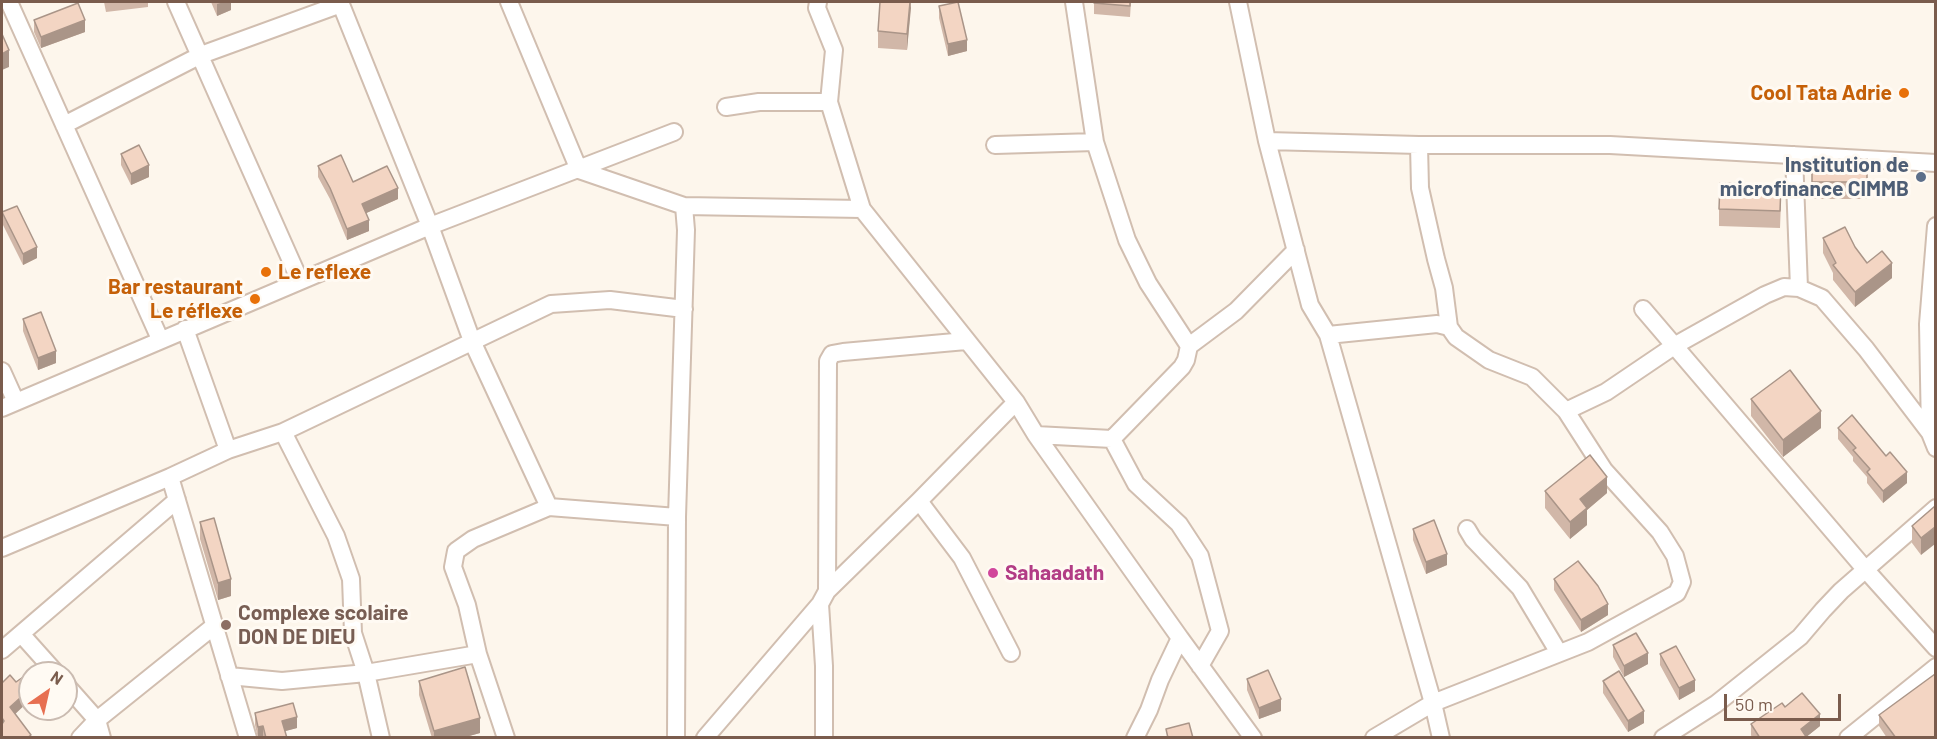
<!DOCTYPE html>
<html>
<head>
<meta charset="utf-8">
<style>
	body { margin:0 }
	#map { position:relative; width:1937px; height:739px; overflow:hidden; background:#fdf6ec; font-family:Barlow,sans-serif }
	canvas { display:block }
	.frame { position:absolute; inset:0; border:3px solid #7a5c4d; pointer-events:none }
	.north { position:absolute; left:18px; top:661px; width:60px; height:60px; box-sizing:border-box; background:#fffaf3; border:2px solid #cabbb1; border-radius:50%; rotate:34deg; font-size:16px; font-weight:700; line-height:24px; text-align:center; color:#7a5c4d }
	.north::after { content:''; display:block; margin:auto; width:21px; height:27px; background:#e76f51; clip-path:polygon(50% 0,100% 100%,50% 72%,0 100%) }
	.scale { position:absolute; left:1724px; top:694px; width:117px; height:27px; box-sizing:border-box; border:3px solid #7a5c4d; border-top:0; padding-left:8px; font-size:18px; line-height:21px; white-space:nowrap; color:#7a5c4d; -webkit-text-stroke:4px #fffaf3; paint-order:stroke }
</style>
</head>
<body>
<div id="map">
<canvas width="1937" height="739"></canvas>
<div class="frame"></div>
<div class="north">N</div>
<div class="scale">50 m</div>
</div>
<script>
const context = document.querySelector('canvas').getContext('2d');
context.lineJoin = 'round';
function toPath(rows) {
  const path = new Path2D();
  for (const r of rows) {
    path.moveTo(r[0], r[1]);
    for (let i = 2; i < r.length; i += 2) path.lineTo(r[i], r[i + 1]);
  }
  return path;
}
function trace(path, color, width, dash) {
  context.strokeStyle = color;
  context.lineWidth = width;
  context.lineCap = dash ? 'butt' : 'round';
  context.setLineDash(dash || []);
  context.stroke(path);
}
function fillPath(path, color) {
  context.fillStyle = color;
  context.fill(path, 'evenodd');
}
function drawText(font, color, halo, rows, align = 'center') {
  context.font = font + ' Barlow,sans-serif';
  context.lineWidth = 6;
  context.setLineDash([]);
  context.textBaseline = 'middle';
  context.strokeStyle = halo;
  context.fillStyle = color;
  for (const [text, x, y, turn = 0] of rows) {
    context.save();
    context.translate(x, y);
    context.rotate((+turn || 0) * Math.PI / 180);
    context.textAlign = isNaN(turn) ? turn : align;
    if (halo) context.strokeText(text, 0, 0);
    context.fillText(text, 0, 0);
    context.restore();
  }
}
const minor = toPath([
	[9,2,160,339],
	[176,2,300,281],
	[340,2,430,226,472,341,549,507],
	[509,2,579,170,684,206],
	[818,2,817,8,834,50,829,102,862,209,1016,402],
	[1074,2,1095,142,1127,240,1148,283,1189,346],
	[1238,2,1267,141,1310,305,1328,335,1433,703,1441,738],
	[726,107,759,102,829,102],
	[64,125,201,55,341,4],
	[1267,141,1419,145,1610,145,1936,163],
	[995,145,1095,142],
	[1419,145,1420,188,1436,259,1444,288,1449,327],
	[1794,155,1799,288],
	[1936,226,1928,324,1930,433,1936,448],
	[1643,309,1865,569,1936,648],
	[185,329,228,450],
	[1328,335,1437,324,1449,327,1456,337,1489,360,1532,377,1566,411,1606,392,1674,346,1765,295,1784,287,1799,288,1822,298,1866,349,1930,433],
	[2,371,16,402],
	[2,408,430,226,674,132],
	[283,432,336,536,351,579,353,633,366,673,381,738],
	[1036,435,1180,638,1160,680,1149,710,1135,738],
	[1112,439,1136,484,1179,524,1200,556,1220,631,1200,666],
	[170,477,248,738],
	[919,501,962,558,1011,653],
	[1467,529,1473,539,1520,588,1559,653],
	[2,548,170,477,228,450,283,432,551,304,610,300,684,309],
	[827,591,828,361,832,354,843,352,966,341],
	[820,604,824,666,824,738],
	[22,635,56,673],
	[1180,638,1253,738],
	[2,650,177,500],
	[229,676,282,681,366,673,478,654],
	[66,685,97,720,102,738],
	[80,738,97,720,214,626],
	[506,738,478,654,467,605,453,567,456,551,473,539,549,507,677,517],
	[676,738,677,517,686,230,684,206,862,209],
	[705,738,820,604,827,591,919,501,1016,402,1036,435,1112,439,1182,367,1186,360,1189,346,1236,311,1296,250],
	[1374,738,1433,703,1588,642,1677,593,1682,582,1675,556,1660,532,1604,470,1566,411],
	[1663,738,1716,704,1800,637,1823,610,1841,591,1936,508],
	[1848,738,1936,667]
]);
const wall = toPath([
	[104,2,148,2,148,7,106,12],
	[211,2,231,2,231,10,217,16],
	[911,2,907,50,878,48,878,31],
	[1094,2,1131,2,1130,17,1094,14],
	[939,6,967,51,948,56,939,18],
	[34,20,85,32,41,48,34,32],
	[121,154,149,177,131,185,121,165],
	[1867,159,1867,199,1812,199,1812,160],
	[318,166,353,182,398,199,366,213,369,231,347,240,330,199,318,177],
	[1781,202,1780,228,1719,226,1719,209],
	[2,212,37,258,23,265,2,223],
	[1823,238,1855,247,1867,263,1892,278,1855,307,1833,280,1833,273,1823,253],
	[23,319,56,363,38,370,23,331],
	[1751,399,1821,428,1783,457,1751,416],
	[1838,428,1907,483,1883,503,1867,483,1867,477,1853,461,1853,457,1838,439],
	[1545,491,1607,493,1587,510,1587,525,1570,539,1545,508],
	[1935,506,1921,555,1912,543,1912,526],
	[200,522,231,596,218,600,200,539],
	[1413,529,1447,565,1426,574,1413,540],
	[1554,579,1608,615,1581,632,1554,590],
	[1613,645,1648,664,1624,677,1613,657],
	[1660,654,1695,691,1679,700,1660,665],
	[1247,679,1281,711,1259,719,1247,690],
	[419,681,480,733,462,738,432,738,419,695],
	[1603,681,1644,723,1628,732,1603,693],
	[1785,707,1820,726,1806,737,1807,738,1752,738,1751,735,1751,724],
	[255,713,297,728,285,731,287,738,258,738,255,725],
	[1879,715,1935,738,1887,738,1879,726]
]);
const shadedWall = toPath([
	[224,2,231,2,231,10,217,16,217,4],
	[910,2,911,8,907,50,907,34],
	[85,20,85,32,41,48,41,37],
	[967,40,967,51,948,56,948,44],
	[9,50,9,67,2,70,2,54],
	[149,165,149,177,131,185,131,174],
	[398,188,398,199,362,215,362,204],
	[369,220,369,231,347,240,347,229],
	[37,247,37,258,23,265,23,254],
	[1892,263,1892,278,1855,307,1855,292],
	[56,351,56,363,38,370,38,358],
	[1821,411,1821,428,1783,457,1783,440],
	[1907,472,1907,483,1883,503,1883,491],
	[1607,477,1607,493,1587,510,1587,525,1570,539,1570,522,1580,499],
	[1935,527,1935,544,1921,555,1921,538],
	[1447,554,1447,565,1426,574,1426,562],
	[231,579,231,596,218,600,218,583],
	[1608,604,1608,615,1581,632,1581,620],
	[1648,653,1648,664,1624,677,1624,666],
	[1695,680,1695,691,1679,700,1679,688],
	[30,689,30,700,10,719,10,707],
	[1281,699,1281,711,1259,719,1259,708],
	[1644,711,1644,723,1628,732,1628,721],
	[1820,714,1820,726,1805,738,1801,729],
	[297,717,297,728,282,732,282,721],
	[480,718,480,733,462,738,434,738,434,731],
	[263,726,263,737,258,738,258,727]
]);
const building = toPath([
	[880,2,910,2,907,34,878,31,880,2],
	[958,2,967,40,948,44,939,6,958,2],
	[1094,2,1130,2,1130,6,1094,3,1094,2],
	[78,3,85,20,41,37,34,20,78,3],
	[2,34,9,50,2,54,2,34],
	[139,145,149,165,131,174,121,154,139,145],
	[341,155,353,182,387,166,398,188,362,204,369,220,347,229,330,188,318,166,341,155],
	[1867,159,1867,182,1812,182,1812,160,1867,159],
	[1720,183,1781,185,1780,211,1719,209,1720,183],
	[17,206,37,247,23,254,2,212,17,206],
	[1845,227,1855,247,1867,263,1882,251,1892,263,1855,292,1833,265,1836,263,1823,238,1845,227],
	[41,312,56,351,38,358,23,319,41,312],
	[1790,370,1821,411,1783,440,1751,399,1790,370],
	[1852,415,1886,456,1890,452,1907,472,1883,491,1867,472,1870,469,1853,450,1856,448,1838,428,1852,415],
	[1590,455,1607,477,1580,499,1587,508,1570,522,1545,491,1590,455],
	[1935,506,1935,527,1921,538,1912,526,1935,506],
	[214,518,231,579,218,583,200,522,214,518],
	[1434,520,1447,554,1426,562,1413,529,1434,520],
	[1578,561,1598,586,1608,604,1581,620,1554,579,1578,561],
	[1636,633,1648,653,1624,666,1613,645,1636,633],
	[1676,646,1695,680,1679,688,1660,654,1676,646],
	[43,663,53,672,52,673,30,673,30,689,10,707,31,735,27,738,2,738,2,724,4,721,2,718,2,683,10,675,16,682,43,663],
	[465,667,480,718,434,731,419,681,465,667],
	[1268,670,1281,699,1259,708,1247,679,1268,670],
	[1619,671,1644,711,1628,721,1603,681,1619,671],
	[1935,674,1935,738,1896,738,1879,715,1935,674],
	[1802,693,1820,714,1801,729,1807,738,1760,738,1751,724,1782,703,1785,707,1802,693],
	[293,703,297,717,282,721,287,738,266,738,263,726,258,727,255,713,293,703],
	[1189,723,1193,738,1168,738,1166,729,1189,723]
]);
const markers = [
	[1904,93,6,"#e8710a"],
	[1921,177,6,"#5c6f8a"],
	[266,272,6,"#e8710a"],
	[255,299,6,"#e8710a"],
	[993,573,6,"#d1479c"],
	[226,625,6,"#8d6e63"]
];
const foodNames = [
	["Cool Tata Adrie",1892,93],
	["Le reflexe",278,272,"left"],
	["Bar restaurant",243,287],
	["Le réflexe",243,311]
];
const serviceNames = [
	["Institution de",1909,165],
	["microfinance CIMMB",1909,189]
];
const hotelNames = [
	["Sahaadath",1005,573]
];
const educationNames = [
	["Complexe scolaire",238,613],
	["DON DE DIEU",238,637]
];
trace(minor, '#d1beb0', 20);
trace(minor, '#fff', 16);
fillPath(wall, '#d1b7a8');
fillPath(shadedWall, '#aa9588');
fillPath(building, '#f3d5c3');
trace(building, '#aa9588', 1.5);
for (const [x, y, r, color] of markers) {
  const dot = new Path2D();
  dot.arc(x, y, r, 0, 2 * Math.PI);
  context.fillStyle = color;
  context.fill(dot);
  trace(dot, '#fffaf3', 2);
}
drawText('bold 21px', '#c56008', '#fffaf3', foodNames, 'right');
drawText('bold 21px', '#4e5e75', '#fffaf3', serviceNames, 'right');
drawText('bold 21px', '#b23c85', '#fffaf3', hotelNames, 'left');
drawText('bold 21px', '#785e54', '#fffaf3', educationNames, 'left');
</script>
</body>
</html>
